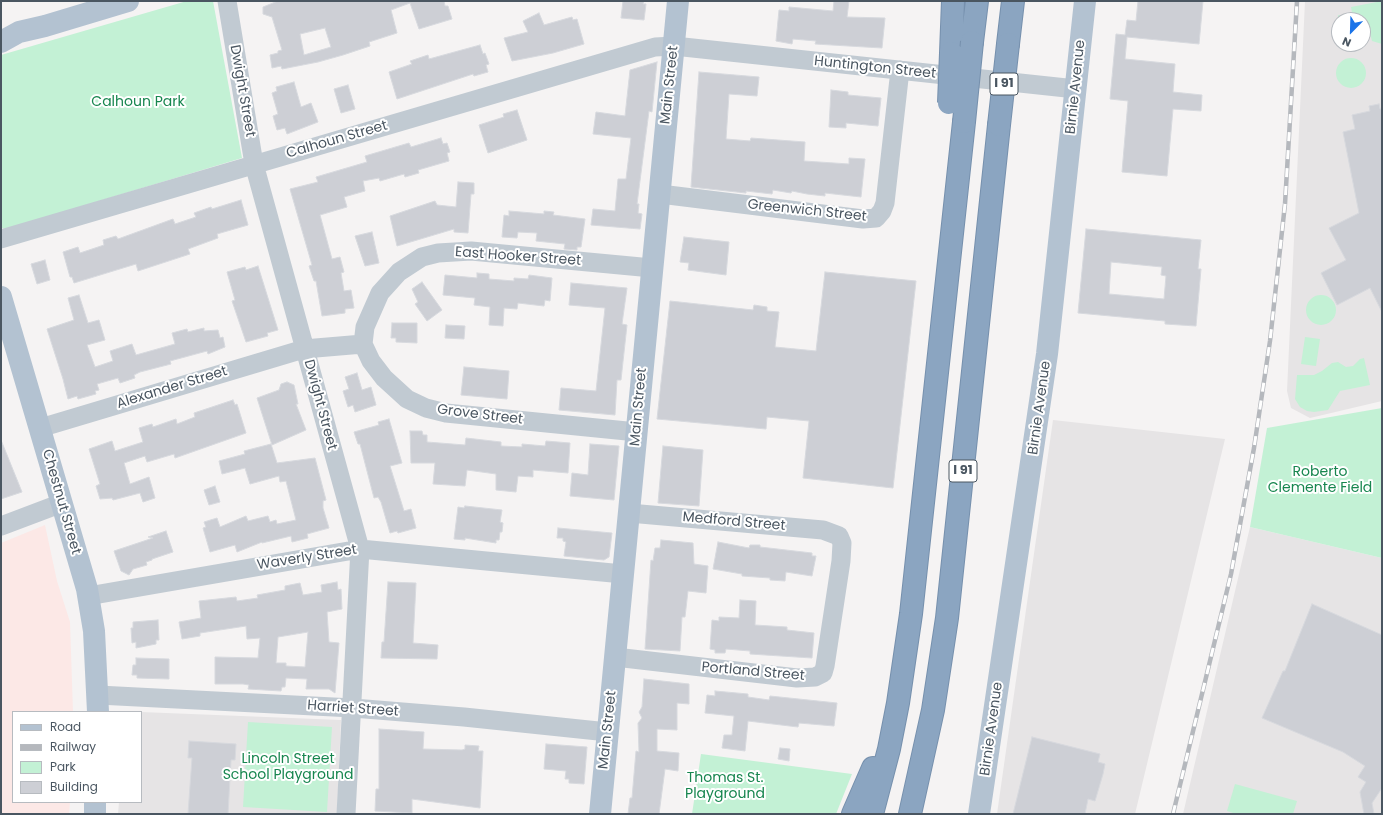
<!DOCTYPE html>
<html>
<head>
<meta charset="utf-8">
<style>
	body { margin:0 }
	#map { position:relative; width:1383px; height:815px; overflow:hidden; background:#f5f3f3; font-family:Poppins,sans-serif }
	canvas { display:block }
	.frame { position:absolute; inset:0; border:2px solid #4a5661; pointer-events:none }
	.legend { position:absolute; left:12px; top:711px; width:130px; height:92px; box-sizing:border-box; background:#fff; border:1px solid #b7bbc0; margin:0; padding:5px 7px; list-style:none; font-size:12px; color:#4a5661 }
	.legend li { display:flex; align-items:center; gap:8px; height:20px }
	.legend b { width:20px; border:1px solid #b7bbc0 }
	.north { position:absolute; left:1331px; top:12px; width:40px; height:40px; box-sizing:border-box; background:#fff; border:1px solid #b7bbc0; border-radius:50%; rotate:203deg; font-size:11px; font-weight:700; line-height:16px; text-align:center; color:#4a5661 }
	.north::after { content:''; display:block; margin:auto; width:14px; height:18px; background:#1a73e8; clip-path:polygon(50% 0,100% 100%,50% 72%,0 100%) }
</style>
</head>
<body>
<div id="map">
<canvas width="1383" height="815"></canvas>
<div class="frame"></div>
<ul class="legend">
<li><b style="height:5px;background:#b3c2d1"></b>Road</li>
<li><b style="height:5px;background:#b5b8bd"></b>Railway</li>
<li><b style="height:11px;background:#c3f1d5"></b>Park</li>
<li><b style="height:11px;background:#cdcfd5"></b>Building</li>
</ul>
<div class="north">N</div>
</div>
<script>
const context = document.querySelector('canvas').getContext('2d');
context.lineJoin = 'round';
function fillPath(path, color) {
  context.fillStyle = color;
  context.fill(path, 'evenodd');
}
function toPath(rows) {
  const path = new Path2D();
  for (const r of rows) {
    if (r.length === 3) {
      path.moveTo(r[0] + r[2], r[1]);
      path.arc(r[0], r[1], r[2], 0, 2 * Math.PI);
      continue;
    }
    path.moveTo(r[0], r[1]);
    for (let i = 2; i < r.length; i += 2) path.lineTo(r[i], r[i + 1]);
  }
  return path;
}
function trace(path, color, width, dash) {
  context.strokeStyle = color;
  context.lineWidth = width;
  context.lineCap = dash ? 'butt' : 'round';
  context.setLineDash(dash || []);
  context.stroke(path);
}
function drawText(font, color, halo, rows, align = 'center') {
  context.font = font + ' Poppins,sans-serif';
  context.lineWidth = 4;
  context.setLineDash([]);
  context.textBaseline = 'middle';
  context.strokeStyle = halo;
  context.fillStyle = color;
  for (const [text, x, y, turn = 0] of rows) {
    context.save();
    context.translate(x, y);
    context.rotate((+turn || 0) * Math.PI / 180);
    context.textAlign = isNaN(turn) ? turn : align;
    if (halo) context.strokeText(text, 0, 0);
    context.fillText(text, 0, 0);
    context.restore();
  }
}
const education = toPath([
	[1305,1,1382,1,1382,401,1310,418,1291,408,1287,391],
	[1339,20,1363,20,1363,44,1339,44],
	[1053,420,1225,439,1135,814,997,814],
	[1250,527,1382,558,1382,814,1183,814],
	[141,712,341,720,337,814,118,814,119,802,141,802]
]);
const medical = toPath([
	[45,525,57,581,70,622,73,712,13,712,13,802,70,802,69,814,1,814,1,543]
]);
const green = toPath([
	[187,1,213,1,242,158,6,229,1,228,1,55],
	[1382,1,1382,44,1372,41,1368,26,1363,23,1363,20,1339,20,1339,41,1337,40,1338,15,1353,19,1351,7],
	[1351,73,15],
	[1321,310,15],
	[1305,337,1320,339,1316,366,1301,364],
	[1364,358,1370,385,1340,391,1328,410,1314,412,1307,411,1300,407,1295,399,1297,375,1314,375,1322,371,1332,363,1338,362,1346,367,1353,366,1360,359],
	[1382,408,1382,558,1250,527,1267,428],
	[248,722,332,727,327,812,243,807],
	[701,754,852,774,836,814,692,814],
	[1235,784,1297,801,1293,814,1236,814,1227,811]
]);
const building = toPath([
	[278,1,444,1,445,6,448,6,452,19,419,29,410,3,391,10,397,33,369,42,370,46,343,55,318,62,282,69,281,66,272,68,270,55,278,53,278,51,282,50,272,17,263,14,263,7,278,1],
	[325,28,331,47,304,55,300,34,325,28],
	[623,1,644,1,643,4,646,4,644,20,621,18,623,1],
	[834,1,849,1,847,17,885,18,882,48,815,44,816,41,793,39,792,44,776,41,779,10,789,11,789,7,833,11,834,1],
	[1138,1,1203,1,1199,44,1127,37,1125,59,1175,64,1173,92,1202,95,1201,111,1173,109,1167,176,1122,172,1128,101,1110,99,1116,34,1125,35,1127,20,1136,21,1138,1],
	[539,13,544,25,572,17,573,20,577,19,584,44,553,53,512,61,504,38,528,32,523,21,539,13],
	[480,45,483,54,485,53,489,64,486,65,488,72,474,76,473,74,397,99,389,72,412,64,410,61,428,55,429,59,480,45],
	[657,62,652,112,649,111,637,204,639,204,638,213,642,214,640,229,591,225,593,209,615,211,618,179,626,179,631,138,593,134,596,112,625,116,630,70,657,62],
	[699,72,759,77,757,96,729,94,726,139,750,141,751,138,805,142,804,161,849,164,849,158,865,159,861,197,825,193,825,196,807,194,792,191,791,193,773,190,772,194,746,191,746,193,691,187,699,72],
	[294,82,301,107,311,103,318,122,287,134,285,128,277,130,273,116,278,114,272,93,277,91,276,87,294,82],
	[348,85,355,109,341,113,334,89,348,85],
	[831,90,848,92,848,95,881,98,878,126,846,123,846,128,829,127,831,90],
	[1379,104,1380,109,1382,109,1382,312,1370,288,1337,305,1321,273,1346,260,1329,228,1359,213,1343,132,1355,129,1352,115,1370,111,1369,106,1379,104],
	[517,110,527,140,488,153,479,125,504,117,503,114,517,110],
	[441,138,443,144,447,143,450,152,447,153,449,161,418,170,419,173,405,177,404,174,380,181,379,178,363,181,365,191,344,197,347,207,320,215,332,259,340,257,344,272,341,273,344,291,351,290,354,308,345,309,345,313,322,316,316,281,314,281,309,266,312,265,290,189,318,182,316,177,367,162,365,156,409,143,411,147,441,138],
	[458,182,474,183,474,194,471,194,468,233,454,232,454,229,397,246,390,216,435,201,437,205,456,207,458,182],
	[241,200,248,225,217,234,218,238,188,249,190,254,138,271,136,264,74,283,72,277,70,277,63,252,78,247,80,253,104,245,103,240,116,236,118,239,173,219,175,224,196,217,194,213,211,207,212,209,241,200],
	[509,211,544,214,544,211,554,212,553,215,585,219,581,247,577,247,577,250,564,249,565,244,536,241,537,233,518,232,517,238,502,237,504,215,509,216,509,211],
	[1086,229,1201,240,1198,269,1201,269,1196,326,1165,324,1165,321,1078,313,1086,229],
	[1111,262,1162,267,1161,275,1166,276,1164,299,1109,294,1111,262],
	[372,232,379,263,365,266,355,236,372,232],
	[684,237,729,242,726,275,688,270,689,263,680,262,684,237],
	[45,260,50,280,37,284,31,264,45,260],
	[258,266,278,330,267,333,268,336,246,342,232,301,235,300,227,272,245,267,246,270,258,266],
	[825,272,916,281,893,488,803,478,809,421,767,417,766,429,657,419,670,301,753,310,754,305,767,307,767,311,779,312,775,347,816,351,825,272],
	[477,273,489,274,489,279,514,281,514,278,528,279,529,275,552,278,550,301,545,300,544,306,518,303,517,309,504,308,503,326,489,325,490,307,474,305,475,298,443,295,445,275,477,278,477,273],
	[422,282,442,310,427,321,415,304,418,302,412,289,422,282],
	[571,283,627,288,622,324,627,325,621,380,617,380,615,415,559,410,561,388,596,391,605,308,569,305,571,283],
	[79,295,88,323,99,320,105,340,87,345,95,367,113,361,110,351,132,344,136,355,175,344,172,333,187,329,188,332,204,328,204,331,218,330,220,338,223,337,225,347,208,354,207,351,170,361,171,364,140,372,134,375,135,378,120,383,118,378,97,384,99,390,95,391,96,394,78,399,77,396,68,399,63,379,47,329,74,320,68,298,79,295],
	[392,323,417,323,417,343,396,342,396,338,391,338,392,323],
	[446,325,465,326,464,339,445,338,446,325],
	[464,367,509,371,507,399,461,395,464,367],
	[357,373,362,390,371,387,376,405,355,412,353,405,348,407,343,391,349,389,345,377,357,373],
	[287,382,294,385,298,404,296,404,306,430,272,445,257,398,279,390,281,384,287,382],
	[233,400,235,405,237,404,246,433,175,458,174,454,147,462,145,456,124,463,130,484,149,477,155,498,143,502,140,493,113,500,112,498,100,499,96,486,100,484,89,449,112,441,115,451,143,442,139,428,152,424,153,427,176,419,177,424,195,417,194,413,233,400],
	[389,419,402,463,390,466,404,511,411,509,416,528,398,533,397,531,390,533,381,502,378,497,374,498,360,444,358,444,354,432,379,425,378,422,389,419],
	[410,431,422,431,423,435,427,435,427,442,465,445,466,438,501,442,501,446,522,447,522,444,545,446,546,441,570,443,568,473,533,470,533,477,518,476,516,492,496,490,496,474,467,470,465,486,433,484,435,463,411,463,410,431],
	[1,440,22,492,1,499,1,440],
	[271,444,277,463,315,458,326,500,323,501,323,508,329,528,307,534,308,538,292,542,291,536,262,543,262,542,237,552,235,545,210,552,203,528,206,527,204,522,217,518,220,527,246,516,248,521,268,516,270,522,276,520,277,524,296,520,286,481,280,482,279,476,250,484,245,468,222,474,219,461,245,454,244,451,271,444],
	[590,444,619,446,614,500,570,496,572,473,588,475,590,444],
	[663,446,703,450,699,506,658,503,663,446],
	[215,486,220,502,209,505,204,490,215,486],
	[465,506,502,510,500,522,503,523,502,532,500,532,499,540,496,540,496,543,465,538,465,540,454,539,458,507,464,508,465,506],
	[558,528,612,533,609,557,604,560,564,556,566,542,563,541,563,538,557,538,558,528],
	[166,531,173,552,152,559,152,560,146,562,147,565,133,569,129,575,121,571,114,551,153,538,148,537,166,531],
	[661,540,693,543,694,564,708,566,706,593,688,591,685,617,682,617,680,651,645,649,651,560,653,561,655,548,660,548,661,540],
	[718,542,749,548,750,545,760,545,760,547,812,553,812,556,816,556,812,576,786,572,785,581,770,580,770,578,742,576,742,574,713,569,718,542],
	[337,582,338,590,341,589,342,609,327,612,329,642,339,643,335,693,329,689,306,689,307,679,286,678,285,687,282,687,281,691,248,689,249,685,243,684,215,684,215,657,258,658,260,638,247,639,246,626,200,633,200,636,182,639,179,622,201,618,199,601,236,597,237,601,258,598,257,595,285,590,285,586,300,583,303,595,322,592,321,585,337,582],
	[308,632,305,667,286,666,286,663,276,663,278,637,308,632],
	[388,582,416,583,413,643,438,645,437,659,381,658,382,642,384,642,388,582],
	[740,600,756,601,755,625,787,627,787,630,814,633,812,658,750,654,750,651,726,649,725,653,715,653,715,650,710,649,712,620,719,621,719,617,739,618,740,600],
	[1312,604,1382,635,1382,788,1372,803,1374,814,1364,814,1360,792,1366,782,1358,777,1365,766,1343,752,1262,718,1283,671,1285,671,1312,604],
	[158,620,159,640,156,640,156,644,136,648,136,642,132,643,131,628,133,628,133,622,158,620],
	[136,658,169,659,169,679,137,678,137,675,132,675,133,665,136,665,136,658],
	[644,679,689,684,689,704,677,703,677,730,657,729,657,751,679,753,678,771,665,769,659,814,628,814,630,798,632,798,636,751,639,752,638,723,642,718,639,712,642,707,644,679],
	[715,691,748,694,748,697,769,700,770,696,837,703,834,726,799,723,798,727,748,721,745,751,722,748,724,735,732,735,734,716,705,713,707,695,715,696,715,691],
	[379,729,424,732,423,749,462,750,465,749,465,745,479,746,478,751,483,751,480,808,412,799,412,813,375,811,376,789,379,789,379,729],
	[1032,737,1100,754,1098,762,1105,764,1103,774,1095,801,1088,799,1085,814,1013,814,1032,737],
	[189,741,236,744,235,760,231,760,228,814,188,814,192,758,188,758,189,741],
	[546,744,587,747,584,784,569,783,569,779,565,779,566,771,544,769,546,744],
	[780,748,790,749,789,761,778,759,780,748]
]);
const minor = toPath([
	[227,1,254,164,360,549,346,814],
	[660,194,863,219,876,218,882,211,885,203,900,70],
	[1,239,655,47,674,46,1076,89],
	[363,344,365,327,380,293,399,272,422,257,438,253,471,251,652,268],
	[40,428,304,349,363,344,371,361,384,378,407,399,426,408,446,413,637,432],
	[1,526,62,503],
	[88,596,360,549,623,574],
	[615,657,797,678,815,677,823,673,825,666,841,561,842,543,839,536,823,530,629,513],
	[98,695,353,708,464,717,608,732]
]);
const major = toPath([
	[1,42,19,32,45,26,128,1],
	[1,297,87,589,94,631,98,712],
	[95,814,95,802],
	[600,814,678,1],
	[979,814,1047,354,1085,1]
]);
const highway = toPath([
	[972,42,977,1],
	[1008,44,1013,1],
	[951,53,953,1],
	[853,814,873,768],
	[872,814,889,749,898,703,911,614,964,122],
	[910,814,933,710,947,618,999,125]
]);
const rail = toPath([
	[1173,814,1231,574,1254,448,1270,341,1285,204,1297,1]
]);
const highwayBridge = toPath([
	[949,103,951,53],
	[964,122,972,42],
	[999,125,1008,44]
]);
const shields = [
	[1004,84,28],
	[963,471,28]
];
const shieldNames = [
	["I 91",1004,84],
	["I 91",963,471]
];
const streetNames = [
	["Huntington Street",875,68,6],
	["Main Street",670,85,-84],
	["Birnie Avenue",1076,87,-84],
	["Dwight Street",242,91,80],
	["Calhoun Street",337,140,-16],
	["Greenwich Street",807,211,6],
	["East Hooker Street",518,257,4],
	["Alexander Street",172,388,-17],
	["Dwight Street",320,405,75],
	["Main Street",639,407,-85],
	["Birnie Avenue",1040,408,-82],
	["Grove Street",480,415,7],
	["Chestnut Street",61,502,74],
	["Medford Street",734,522,5],
	["Waverly Street",307,558,-9],
	["Portland Street",753,672,5],
	["Harriet Street",353,709,4],
	["Birnie Avenue",992,729,-82],
	["Main Street",608,730,-84]
];
const parkNames = [
	["Calhoun Park",138,102],
	["Roberto",1320,472],
	["Clemente Field",1320,488],
	["Lincoln Street",288,759],
	["School Playground",288,775],
	["Thomas St.",725,778],
	["Playground",725,794]
];
fillPath(education, '#e6e4e5');
fillPath(medical, '#fce8e6');
fillPath(green, '#c3f1d5');
fillPath(building, '#cdcfd5');
trace(building, '#d7d9de', 1);
trace(highway, '#7690ad', 24);
trace(minor, '#c1cad2', 19);
trace(major, '#b3c2d1', 22);
trace(highway, '#8ba5c1', 22);
trace(rail, '#b5b8bd', 4.5);
trace(rail, '#fff', 3, [9]);
trace(highwayBridge, '#7690ad', 24, []);
trace(highwayBridge, '#8ba5c1', 22);
for (const [x, y, w] of shields) {
  const box = new Path2D();
  box.roundRect(x - w / 2, y - 11, w, 22, 3);
  context.fillStyle = '#fff';
  context.fill(box);
  trace(box, '#4a5661', 1);
}
drawText('bold 13px', '#4a5661', null, shieldNames);
drawText('14px', '#4a5661', '#fff', streetNames);
drawText('14px', '#17864f', '#fff', parkNames);
</script>
</body>
</html>
